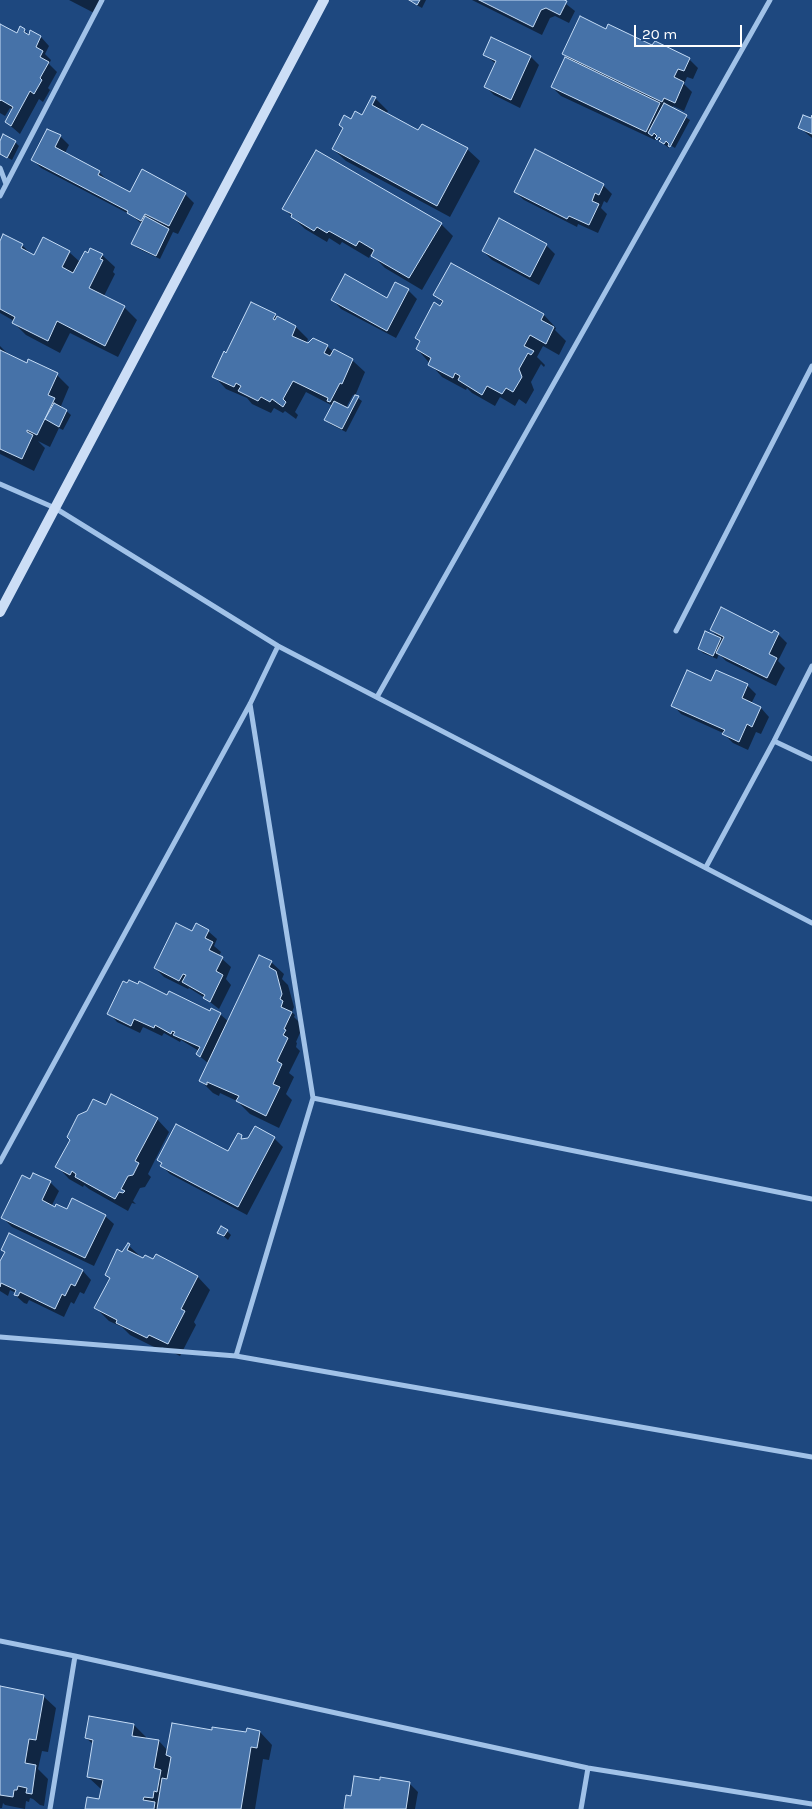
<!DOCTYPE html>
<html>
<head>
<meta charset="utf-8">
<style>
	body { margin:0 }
	#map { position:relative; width:812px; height:1809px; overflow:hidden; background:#1e487f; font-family:Karla,sans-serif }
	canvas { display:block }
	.scale { position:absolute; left:634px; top:25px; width:108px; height:22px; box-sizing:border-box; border:2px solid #fff; border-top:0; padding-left:6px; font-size:15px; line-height:18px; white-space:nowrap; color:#fff; -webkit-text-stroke:4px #1e487f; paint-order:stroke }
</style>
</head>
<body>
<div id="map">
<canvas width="812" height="1809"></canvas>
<div class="scale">20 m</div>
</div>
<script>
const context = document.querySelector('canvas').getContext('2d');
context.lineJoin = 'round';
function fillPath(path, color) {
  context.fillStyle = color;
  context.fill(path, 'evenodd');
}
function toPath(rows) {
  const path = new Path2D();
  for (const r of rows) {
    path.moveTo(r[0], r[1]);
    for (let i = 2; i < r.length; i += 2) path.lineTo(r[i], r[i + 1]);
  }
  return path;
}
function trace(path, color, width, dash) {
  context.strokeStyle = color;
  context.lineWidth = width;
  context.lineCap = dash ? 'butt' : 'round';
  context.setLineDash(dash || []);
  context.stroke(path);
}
const shadow = toPath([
	[69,0,104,0,96,14],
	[408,0,426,0,422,8],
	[472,0,561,0,575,11,569,23,555,16,550,18,542,35],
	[0,25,17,35,24,30,30,36,31,32,41,37,49,46,45,54,51,60,49,64,57,72,48,88,50,90,43,102,39,99,20,134,6,122,13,110,10,108,5,116,0,113],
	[606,30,689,59,698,68,693,79,687,77,684,84,692,92,684,111,673,106,672,108,690,120,675,148,670,145,669,148,657,139,655,140,561,96,552,87,570,60,564,54],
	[484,54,531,57,539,65,520,108,494,95,485,86,496,64],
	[375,98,388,111,386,114,419,132,467,149,480,161,450,217,346,161,333,149,351,120,362,117],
	[812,119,812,138,799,127],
	[60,136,69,145,65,153,99,172,108,181,130,193,185,194,194,203,178,234,173,232,160,259,137,248,133,244,143,225,131,215,41,168,33,160],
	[15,142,19,146,12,160,0,153,0,144],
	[603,185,612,194,607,203,604,201,601,208,607,214,598,233,578,224,577,227,524,200,515,192],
	[284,209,441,224,453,236,422,290,385,268,371,254,369,258,342,242,340,245,329,238,327,242,305,229],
	[0,244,22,245,32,255,69,252,80,262,89,255,102,255,115,267,113,272,115,274,104,296,124,307,137,320,118,357,70,333,60,353,26,335,14,323,14,321,0,313],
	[546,245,555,254,539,285,492,260,483,251],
	[452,265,544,315,556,328,555,330,566,341,559,355,543,346,537,357,545,365,544,367,541,364,531,382,534,390,526,404,519,399,515,406,500,397,495,406,472,393,467,388,466,390,442,377,417,349,421,342,416,338,443,303,435,295],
	[408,290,417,299,396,338,341,309,333,300,387,299],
	[275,315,279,319,296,327,308,339,304,348,327,346,333,352,352,360,365,372,355,396,362,401,346,432,330,424,326,419,333,406,306,392,295,412,298,415,296,419,285,411,283,413,274,408,271,413,252,404,247,398,226,389,214,376,227,354],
	[353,395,356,396,349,410,346,408],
	[0,346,9,355,27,364,57,375,69,387,61,406,71,415,63,430,59,428,50,447,38,441,45,448,34,471,0,454],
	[711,630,778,634,787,643,778,661,785,668,776,686,726,661,719,654,717,659,703,653,699,649,706,633,721,640],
	[712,683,747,685,756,694,751,704,761,708,769,717,761,734,756,732,748,750,733,743,723,733,681,714,673,705],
	[208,931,217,939,214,946,221,952,219,956,231,967,226,979,231,985,219,1009,205,998,189,988,188,989,164,977,155,968,192,933],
	[271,962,284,974,282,979,288,985,294,1007,292,1012,295,1015,294,1017,303,1026,296,1042,297,1043,296,1047,300,1051,289,1073,294,1077,286,1094,292,1100,279,1128,250,1114,237,1101,220,1093,219,1096,213,1093,201,1081,209,1064,197,1054,199,1051,181,1040,180,1042,164,1033,162,1036,143,1027,140,1033,117,1022,109,1013,167,997,211,1013,220,1014,229,1022],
	[106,1106,157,1119,169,1132,148,1174,151,1177,145,1187,140,1188,133,1201,136,1204,132,1203,128,1211,89,1189,84,1185,83,1187,69,1179,57,1166],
	[238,1135,245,1140,274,1138,283,1147,247,1215,170,1174,162,1166,163,1164,159,1160,229,1153],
	[31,1181,50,1182,59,1191,51,1207,68,1211,105,1216,114,1224,94,1266,12,1227,3,1218],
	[227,1231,231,1235,228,1240,219,1232],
	[9,1235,83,1271,91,1280,84,1294,80,1292,74,1304,71,1302,64,1317,29,1300,27,1304,24,1303,15,1295,16,1293,10,1290,8,1296,0,1291,0,1264,6,1252],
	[128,1245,142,1258,154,1261,156,1256,198,1277,210,1290,194,1322,196,1325,180,1356,162,1347,160,1350,130,1335,122,1327,109,1321,96,1308,110,1279,107,1275],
	[0,1688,43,1696,56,1708,48,1752,42,1751,38,1769,48,1779,44,1806,40,1805,33,1799,30,1798,29,1802,26,1801,25,1809,5,1805,3,1803,2,1808,0,1808],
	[134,1725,146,1737,146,1739,159,1741,168,1751,213,1731,247,1734,260,1732,272,1745,269,1760,263,1759,255,1809,86,1809,100,1801,102,1790,88,1777,94,1745,86,1738],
	[381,1782,409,1783,418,1792,415,1809,345,1809,352,1797]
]);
const building = toPath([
	[409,0,420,0,417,5,409,0],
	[479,0,564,0,567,1,560,15,546,8,541,10,533,27,479,0],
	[580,16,606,29,608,24,652,45,655,41,690,58,684,71,678,69,674,77,684,82,675,103,664,98,662,102,562,54,580,16],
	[0,24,17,33,20,26,25,29,24,32,29,35,30,30,41,36,36,47,43,51,40,57,49,62,40,78,42,80,34,94,30,91,11,126,5,122,13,107,1,100,0,101,0,24],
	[491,37,531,56,511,100,484,87,496,61,483,55,491,37],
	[565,57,660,103,646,132,551,87,565,57],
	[372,96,376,97,372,105,418,130,422,124,468,148,437,206,332,149,343,128,339,125,344,115,351,119,355,111,362,115,372,96],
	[664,103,687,115,670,147,668,146,669,144,666,141,664,144,659,141,661,139,659,137,657,140,655,138,657,136,654,133,652,136,648,133,664,103],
	[803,115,811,118,812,115,812,134,798,128,803,115],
	[47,129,61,135,55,147,100,171,98,175,130,192,142,169,186,193,169,226,145,214,141,221,127,213,128,211,31,160,47,129],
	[3,134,16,141,7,158,0,154,0,141,3,134],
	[535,149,604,184,599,195,595,193,592,201,599,204,589,225,569,216,567,219,514,192,535,149],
	[316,150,442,223,409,278,371,256,374,250,359,241,356,246,329,231,327,233,317,227,314,231,291,217,292,214,282,209,316,150],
	[145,216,169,229,156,256,131,244,145,216],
	[499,218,547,244,530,277,482,251,499,218],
	[3,234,23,244,21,248,34,255,43,237,70,251,62,267,73,273,85,251,88,253,90,248,103,254,100,259,103,260,89,288,125,306,105,346,57,321,48,341,12,323,15,317,0,309,0,241,3,234],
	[451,263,544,314,541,320,554,327,546,344,530,335,524,346,534,351,531,355,528,353,519,369,522,377,513,392,506,388,502,394,487,386,482,395,458,380,460,376,455,373,453,378,428,365,431,358,416,349,420,341,415,338,434,302,440,306,443,301,433,295,451,263],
	[345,274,387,298,395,282,409,289,387,331,331,300,345,274],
	[251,302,276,314,273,319,275,320,277,316,296,326,292,336,308,343,313,338,328,345,324,353,330,356,334,349,353,359,342,384,340,383,330,402,327,401,328,398,293,381,283,399,286,402,283,407,272,399,270,402,261,397,258,401,238,391,241,386,236,383,234,387,212,377,224,351,226,353,251,302],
	[0,350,27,363,28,359,58,373,48,395,55,398,37,435,27,430,27,432,33,435,22,459,0,449,0,350],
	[355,395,359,396,342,429,324,420,334,401,348,408,355,395],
	[54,403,67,410,59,427,45,419,54,403],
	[721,607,772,633,774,630,779,633,769,654,777,658,767,678,716,653,724,637,710,630,721,607],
	[705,631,721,638,713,656,698,649,705,631],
	[687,670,711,681,716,670,748,684,742,698,761,707,752,727,747,724,739,742,722,734,725,730,671,706,687,670],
	[176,923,192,931,196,923,209,930,205,938,213,942,209,950,223,957,216,971,223,975,210,1002,203,998,205,995,182,982,186,975,183,974,179,981,154,968,176,923],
	[259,955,272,961,269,967,276,971,282,994,280,999,283,1001,281,1007,292,1012,284,1029,286,1030,283,1035,288,1038,277,1061,282,1064,273,1084,280,1087,266,1116,236,1101,239,1096,207,1082,207,1085,199,1081,259,955],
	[129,980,138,984,139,981,167,995,169,991,210,1011,211,1008,221,1013,200,1057,196,1054,200,1047,173,1035,175,1032,172,1031,171,1034,155,1025,154,1028,134,1019,131,1026,107,1014,123,981,127,983,129,980],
	[111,1094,158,1118,135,1161,139,1163,133,1175,128,1176,121,1189,125,1191,123,1193,119,1192,115,1199,75,1177,76,1174,72,1171,70,1175,55,1167,70,1140,67,1137,78,1115,87,1111,93,1099,106,1105,111,1094],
	[176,1124,228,1151,238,1133,242,1135,241,1139,248,1138,255,1126,275,1137,238,1207,160,1166,162,1163,157,1160,176,1124],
	[33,1173,51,1181,42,1200,55,1207,56,1204,67,1209,72,1198,106,1215,85,1258,1,1218,22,1175,30,1179,33,1173],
	[221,1226,228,1230,224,1236,217,1233,221,1226],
	[9,1233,83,1270,75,1286,71,1284,65,1296,62,1294,55,1309,20,1292,18,1296,14,1295,16,1290,1,1283,0,1287,0,1261,5,1252,1,1250,9,1233],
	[128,1243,130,1244,127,1250,143,1258,145,1255,153,1259,156,1254,198,1276,181,1309,185,1311,168,1344,149,1335,147,1338,116,1323,117,1320,94,1308,110,1278,105,1275,117,1249,122,1252,128,1243],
	[0,1686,44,1695,36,1740,29,1739,25,1763,36,1765,32,1794,26,1793,27,1788,18,1786,17,1790,14,1790,13,1797,0,1795,0,1686],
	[89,1716,134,1724,132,1736,159,1740,154,1768,161,1770,157,1792,154,1791,153,1798,144,1797,143,1800,155,1802,154,1809,85,1809,87,1797,99,1799,103,1780,87,1777,93,1740,85,1738,89,1716],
	[172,1723,212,1730,212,1727,246,1732,247,1728,260,1731,257,1748,251,1747,241,1809,157,1809,162,1778,167,1779,171,1757,166,1755,172,1723],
	[354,1776,380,1780,380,1777,410,1782,406,1809,344,1809,346,1795,351,1796,354,1776]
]);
const street = toPath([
	[0,168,6,184],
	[0,196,102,0],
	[0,484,55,508,278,646,812,923],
	[676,631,812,366],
	[377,697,770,0],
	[250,704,313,1098,812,1199],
	[774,741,812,759],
	[706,867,774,741,812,666],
	[0,1162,250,704,278,646],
	[0,1337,236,1356,812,1457],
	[236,1356,313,1098],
	[0,1641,75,1656,588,1768,812,1804],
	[50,1809,75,1656],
	[581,1809,588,1768]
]);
const secondary = toPath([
	[0,612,324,0]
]);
fillPath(shadow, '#0007');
fillPath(building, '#4672a8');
trace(building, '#c5dcf6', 1);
trace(street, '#a1c2e8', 5);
trace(secondary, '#ccdef6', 10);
</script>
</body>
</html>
